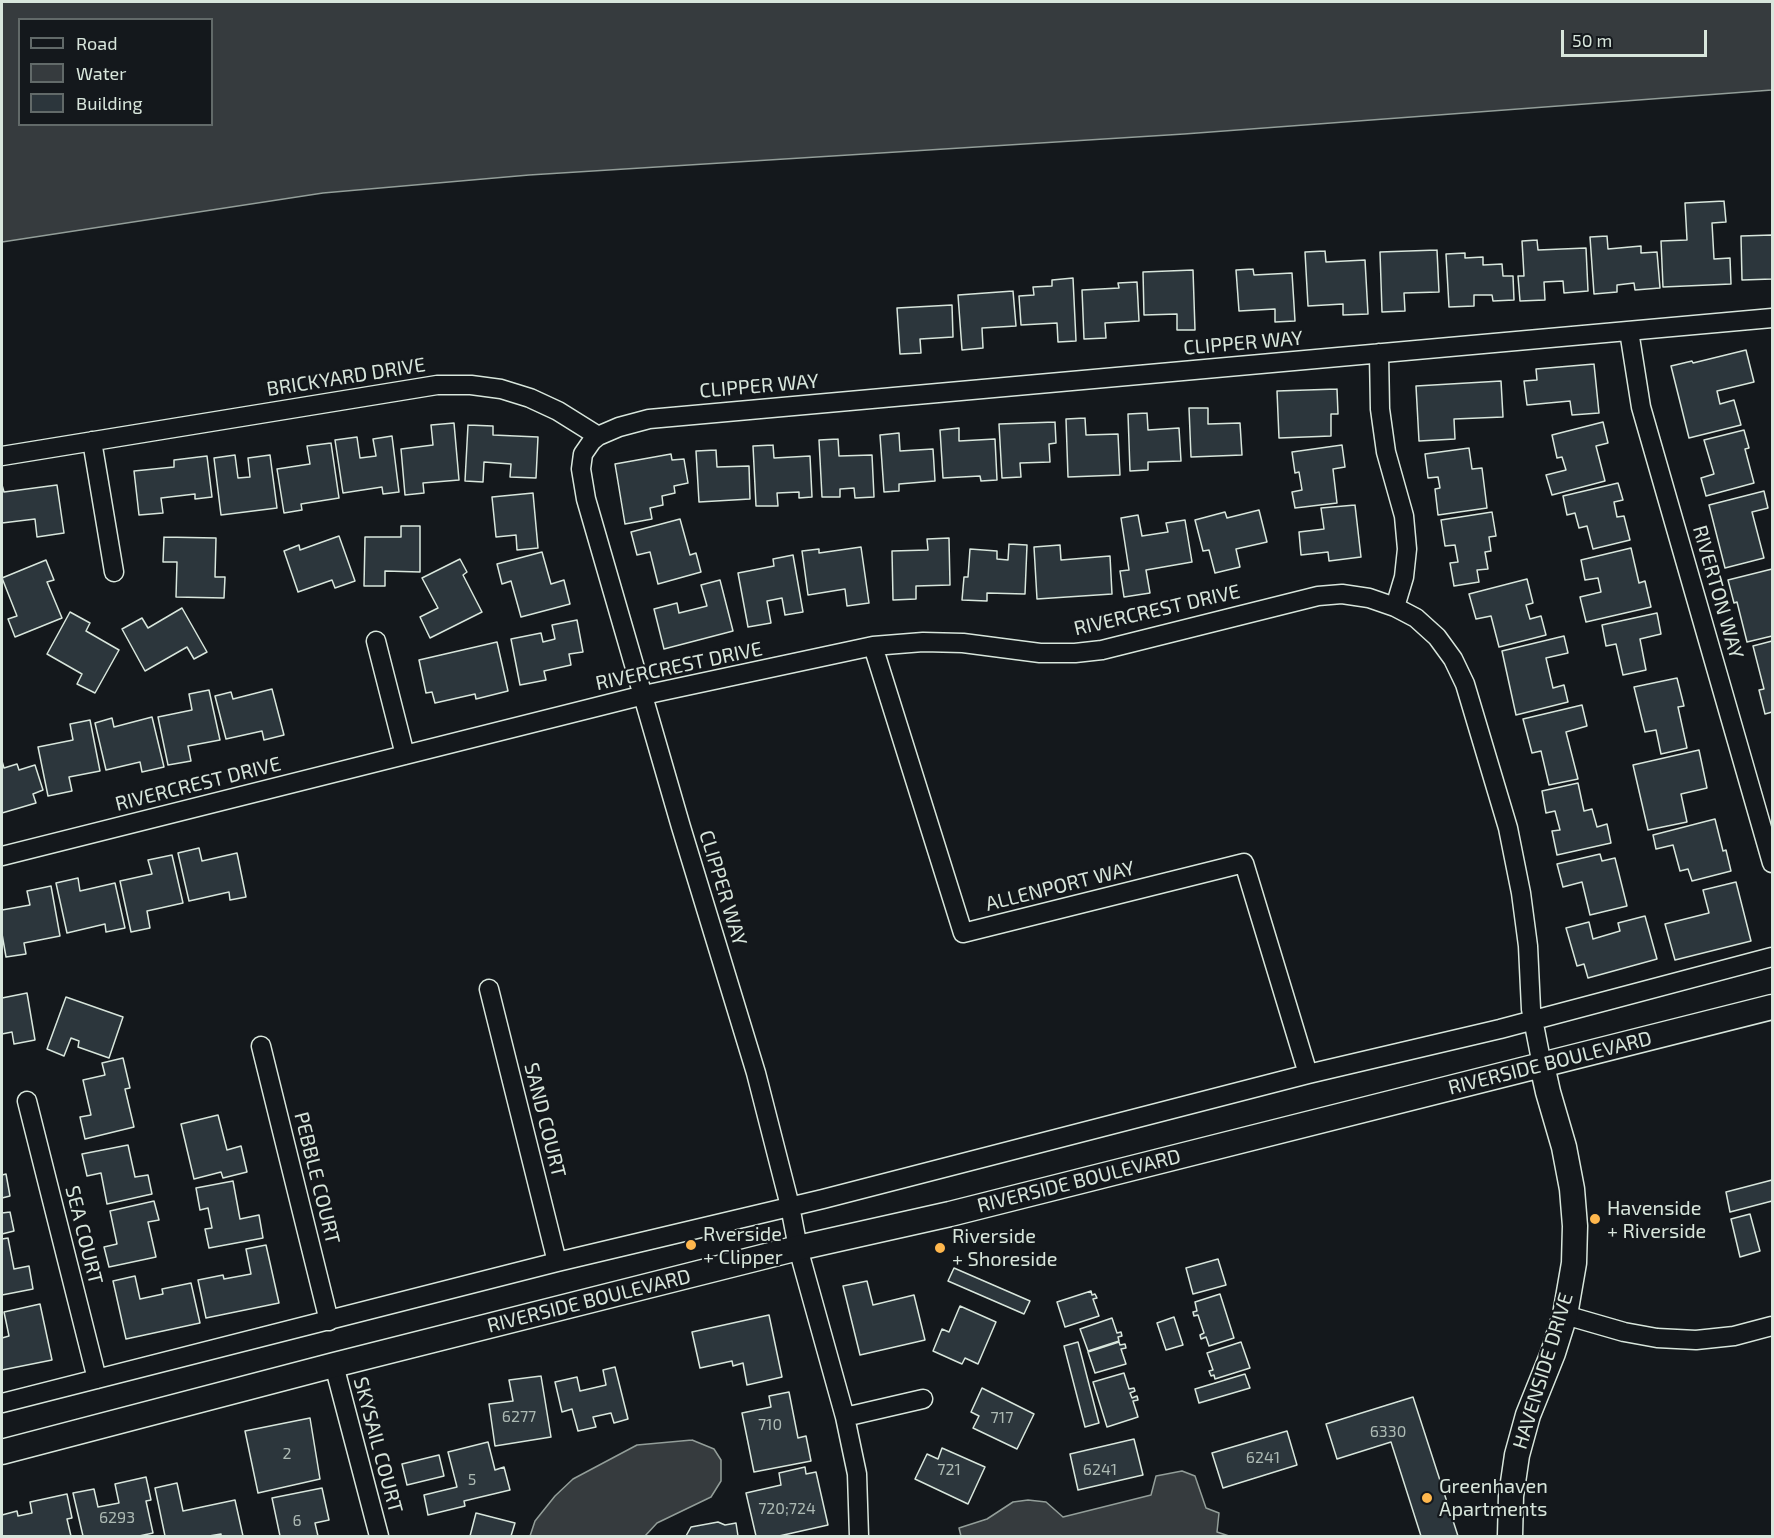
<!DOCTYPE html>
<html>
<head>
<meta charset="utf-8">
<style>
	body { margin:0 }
	#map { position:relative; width:1774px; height:1538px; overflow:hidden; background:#14181c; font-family:"Exo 2",sans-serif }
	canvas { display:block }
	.frame { position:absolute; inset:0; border:3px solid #d8e6dc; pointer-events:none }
	.legend { position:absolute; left:18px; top:18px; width:195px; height:108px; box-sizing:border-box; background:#14181c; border:2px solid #626a69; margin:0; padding:8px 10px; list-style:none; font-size:18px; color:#d8e6dc }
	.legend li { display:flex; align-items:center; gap:12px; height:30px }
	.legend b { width:30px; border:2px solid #626a69 }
	.scale { position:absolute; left:1561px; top:30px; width:146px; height:27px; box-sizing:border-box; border:3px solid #d8e6dc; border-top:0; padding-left:8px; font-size:18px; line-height:21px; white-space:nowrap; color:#d8e6dc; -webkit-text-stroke:4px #14181c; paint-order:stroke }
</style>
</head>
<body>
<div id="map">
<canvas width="1774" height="1538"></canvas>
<div class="frame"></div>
<ul class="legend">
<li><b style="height:8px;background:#14181c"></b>Road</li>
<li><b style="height:16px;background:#363b3e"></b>Water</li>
<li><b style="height:16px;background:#2c363c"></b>Building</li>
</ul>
<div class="scale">50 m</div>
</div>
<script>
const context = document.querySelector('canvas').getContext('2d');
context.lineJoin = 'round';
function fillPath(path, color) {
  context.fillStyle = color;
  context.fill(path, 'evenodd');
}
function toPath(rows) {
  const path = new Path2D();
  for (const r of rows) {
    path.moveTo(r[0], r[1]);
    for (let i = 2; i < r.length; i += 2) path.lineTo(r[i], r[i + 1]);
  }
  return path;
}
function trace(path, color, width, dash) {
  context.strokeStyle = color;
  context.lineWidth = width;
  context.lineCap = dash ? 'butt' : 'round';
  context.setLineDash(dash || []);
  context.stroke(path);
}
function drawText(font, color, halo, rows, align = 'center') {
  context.font = font + ' "Exo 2",sans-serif';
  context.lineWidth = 4.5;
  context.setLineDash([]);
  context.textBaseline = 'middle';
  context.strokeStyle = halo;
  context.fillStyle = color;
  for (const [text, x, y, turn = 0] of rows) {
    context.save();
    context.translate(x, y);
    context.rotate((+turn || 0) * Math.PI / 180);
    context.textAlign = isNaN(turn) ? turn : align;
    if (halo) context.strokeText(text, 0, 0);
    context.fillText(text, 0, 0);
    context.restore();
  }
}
const water = toPath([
	[2,2,1772,2,1772,90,1184,134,529,175,323,193,2,242,2,2],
	[20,20,212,20,212,124,20,124,20,20],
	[692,1440,714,1449,721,1460,721,1481,711,1497,657,1523,645,1536,530,1536,535,1521,555,1496,573,1479,637,1445,692,1440],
	[1182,1471,1195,1476,1206,1508,1219,1513,1217,1532,1229,1536,961,1536,959,1528,987,1519,1013,1502,1028,1500,1046,1502,1063,1517,1151,1495,1156,1476,1182,1471]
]);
const building = toPath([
	[1724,201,1726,222,1712,223,1714,259,1730,258,1731,284,1663,287,1661,241,1687,240,1685,203,1724,201],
	[1772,235,1772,279,1742,280,1741,236,1772,235],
	[1607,236,1608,249,1641,246,1641,253,1657,252,1660,288,1635,290,1634,283,1617,285,1617,292,1594,294,1590,237,1607,236],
	[1537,240,1538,250,1586,248,1588,291,1564,293,1563,281,1544,282,1545,300,1520,301,1518,276,1524,276,1522,241,1537,240],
	[1437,250,1439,292,1404,293,1405,311,1382,312,1380,252,1437,250],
	[1325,251,1326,262,1365,260,1368,314,1343,315,1343,304,1308,306,1305,252,1325,251],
	[1465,253,1465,258,1483,257,1483,265,1502,264,1503,276,1513,276,1514,300,1493,301,1492,295,1474,295,1474,306,1449,307,1446,254,1465,253],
	[1253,269,1254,275,1292,273,1295,321,1275,322,1275,309,1239,311,1236,270,1253,269],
	[1193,270,1195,330,1177,330,1177,314,1144,315,1143,272,1193,270],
	[1073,278,1076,341,1058,342,1057,323,1021,325,1019,296,1034,295,1033,287,1052,286,1052,280,1073,278],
	[1137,282,1139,321,1105,323,1106,338,1084,339,1082,290,1119,288,1118,283,1137,282],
	[1013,291,1016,326,982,328,983,348,962,350,958,295,1013,291],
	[952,305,953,337,920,339,921,353,900,354,897,308,952,305],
	[1746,350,1754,382,1717,391,1720,404,1734,400,1741,425,1689,438,1671,366,1692,361,1693,363,1746,350],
	[1594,364,1599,413,1572,415,1570,401,1527,405,1524,381,1537,380,1536,369,1594,364],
	[1501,381,1503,417,1454,419,1455,439,1419,441,1416,386,1501,381],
	[1337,389,1338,414,1331,414,1331,436,1279,438,1277,391,1337,389],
	[1189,408,1208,408,1208,424,1240,423,1242,455,1191,457,1189,408],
	[1147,413,1148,430,1179,428,1181,461,1148,462,1148,470,1130,471,1128,414,1147,413],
	[1085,418,1086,435,1118,434,1120,475,1068,477,1066,419,1085,418],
	[1055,422,1056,443,1049,444,1050,462,1020,463,1021,477,1002,478,999,424,1055,422],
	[1603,422,1608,443,1596,446,1605,481,1552,495,1546,475,1566,470,1562,457,1557,458,1552,435,1603,422],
	[454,423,459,480,423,483,424,493,405,495,401,449,433,445,431,425,454,423],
	[468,425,493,426,493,435,538,437,536,478,510,477,511,464,484,462,483,482,465,481,468,425],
	[959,428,959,441,995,439,997,480,981,481,980,476,943,478,940,430,959,428],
	[1744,430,1749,448,1745,449,1754,483,1706,496,1701,478,1714,474,1704,440,1744,430],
	[899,433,900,451,933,449,935,481,899,484,899,491,884,492,880,435,899,433],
	[392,436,399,492,383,494,382,487,343,493,335,440,357,437,360,458,376,456,373,439,392,436],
	[838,439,839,456,872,455,874,497,855,498,854,488,840,489,840,497,822,497,819,440,838,439],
	[331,443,339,498,301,504,302,510,284,513,277,469,310,464,307,446,331,443],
	[773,445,774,458,810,456,812,497,799,498,799,492,777,493,778,506,756,506,753,446,773,445],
	[1342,445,1345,467,1333,469,1337,503,1295,508,1292,492,1302,490,1299,472,1295,473,1292,452,1342,445],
	[1469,448,1472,469,1482,468,1487,508,1438,515,1435,489,1440,488,1438,477,1428,478,1425,454,1469,448],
	[716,450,717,467,749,466,750,499,699,502,696,451,716,450],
	[671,454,672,460,684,459,688,483,674,486,675,493,662,496,663,505,650,508,652,519,625,524,615,464,671,454],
	[235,455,238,478,250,477,248,458,270,455,277,508,221,515,214,458,235,455],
	[207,456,212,497,195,499,195,494,161,498,163,513,139,515,134,471,174,467,174,460,207,456],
	[1618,483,1623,500,1614,502,1617,517,1624,516,1630,540,1593,549,1587,526,1579,528,1575,513,1567,515,1563,496,1618,483],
	[2,485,4,492,57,485,64,533,37,537,35,519,2,523,2,485],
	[1764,491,1768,508,1752,512,1764,558,1725,568,1709,505,1764,491],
	[533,493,538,548,517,550,516,535,496,537,492,497,533,493],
	[1355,505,1361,557,1329,561,1328,552,1301,555,1299,532,1324,529,1321,508,1355,505],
	[1259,510,1267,542,1236,549,1240,567,1215,573,1209,550,1203,551,1195,520,1225,512,1227,518,1259,510],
	[1492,512,1496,536,1489,537,1491,551,1485,552,1488,569,1477,570,1479,582,1454,586,1450,563,1458,562,1455,545,1445,546,1441,520,1492,512],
	[1138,515,1142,536,1168,532,1166,523,1185,520,1192,562,1146,570,1150,593,1124,597,1120,571,1129,570,1121,518,1138,515],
	[680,519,690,555,696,553,701,572,658,584,650,552,637,555,631,532,680,519],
	[401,526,420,526,420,572,385,571,385,586,364,586,365,537,401,537,401,526],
	[339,536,355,581,335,588,332,580,298,592,284,551,299,545,300,550,339,536],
	[164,537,216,538,215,577,225,577,224,598,176,597,177,562,163,562,164,537],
	[949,538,950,585,916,586,916,599,893,600,892,551,928,550,927,539,949,538],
	[1009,544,1027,545,1025,594,987,593,987,601,962,600,964,577,968,577,970,549,997,551,997,559,1008,560,1009,544],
	[1060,545,1061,560,1110,556,1112,594,1037,599,1034,547,1060,545],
	[861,547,869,603,847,606,845,589,808,595,802,551,819,549,819,553,861,547],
	[1631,548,1639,583,1645,581,1651,607,1586,622,1580,597,1601,592,1598,578,1585,580,1581,560,1631,548],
	[542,552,551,584,564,580,570,604,521,617,511,581,502,584,497,564,542,552],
	[793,555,803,612,785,615,782,598,767,601,771,623,748,627,738,573,774,566,773,559,793,555],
	[460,559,467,572,463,575,482,612,430,638,420,617,438,608,422,578,460,559],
	[46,560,54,580,47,582,62,618,15,637,8,619,17,616,2,578,46,560],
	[1772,569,1772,636,1747,642,1737,602,1734,603,1728,580,1772,569],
	[1527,579,1533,603,1526,605,1530,619,1541,616,1546,635,1499,647,1491,616,1476,619,1469,594,1527,579],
	[720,580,733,631,664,649,654,609,677,603,679,613,707,606,701,585,720,580],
	[182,608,207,652,194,659,187,647,145,671,122,629,142,618,148,628,182,608],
	[70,612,90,623,86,631,119,650,95,693,77,684,82,674,47,654,70,612],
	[1657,613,1661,634,1640,639,1646,670,1623,675,1616,644,1606,646,1602,625,1657,613],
	[577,620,583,652,569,654,571,665,544,671,546,680,520,685,511,639,541,633,543,642,555,639,552,625,577,620],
	[1564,636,1568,653,1546,658,1553,688,1564,685,1568,702,1516,715,1502,651,1564,636],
	[1772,641,1772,712,1765,714,1759,690,1764,689,1753,646,1772,641],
	[497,642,508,691,476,699,475,694,435,703,432,692,426,693,419,660,497,642],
	[1677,678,1684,706,1678,707,1687,748,1661,754,1656,730,1645,732,1634,687,1677,678],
	[272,689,284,735,264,740,262,731,226,739,215,696,231,692,233,699,272,689],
	[209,690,220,740,188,746,191,761,168,765,158,717,192,710,189,694,209,690],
	[1582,705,1587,726,1566,732,1578,779,1549,785,1541,751,1532,753,1523,719,1582,705],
	[152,717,164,767,142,772,140,762,106,770,95,723,112,718,114,727,152,717],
	[90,720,100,771,69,777,72,791,48,796,38,747,73,740,70,724,90,720],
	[1699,750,1707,788,1681,794,1687,822,1648,830,1633,765,1699,750],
	[2,761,4,768,17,764,19,770,35,765,43,790,33,794,36,803,2,813,2,761],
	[1578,783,1584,811,1592,809,1597,827,1607,824,1611,843,1557,855,1552,831,1560,830,1555,811,1546,813,1542,791,1578,783],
	[1715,819,1723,851,1726,850,1731,871,1692,881,1688,869,1680,871,1673,845,1656,849,1653,835,1715,819],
	[199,848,202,861,237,853,246,897,230,900,229,892,189,901,178,853,199,848],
	[1600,854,1602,861,1615,858,1627,906,1590,915,1582,882,1563,887,1557,864,1600,854],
	[172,855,183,903,147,911,150,928,131,932,120,881,152,874,148,860,172,855],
	[78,878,80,891,115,883,125,928,106,932,105,924,67,933,56,883,78,878],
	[1736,882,1751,941,1675,960,1665,924,1709,913,1703,890,1736,882],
	[51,886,60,936,24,943,26,954,6,957,2,934,2,910,30,905,27,891,51,886],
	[1645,916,1657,959,1588,978,1584,964,1577,966,1566,928,1589,922,1593,939,1620,931,1618,923,1645,916],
	[27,993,35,1040,14,1044,12,1032,2,1034,2,998,27,993],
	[66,997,123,1017,109,1058,78,1047,79,1041,71,1038,64,1056,47,1049,66,997],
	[123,1058,130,1088,125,1089,134,1127,85,1139,80,1117,91,1115,83,1080,105,1075,102,1063,123,1058],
	[218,1115,227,1150,241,1146,247,1172,223,1178,221,1172,194,1179,181,1124,218,1115],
	[128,1145,135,1177,148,1175,152,1194,107,1204,101,1173,87,1176,82,1154,128,1145],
	[6,1174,10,1196,2,1198,2,1175,6,1174],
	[1772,1180,1772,1201,1730,1212,1726,1192,1772,1180],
	[233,1181,240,1219,259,1215,263,1238,209,1248,205,1229,212,1228,208,1208,200,1210,196,1188,233,1181],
	[154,1201,159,1220,148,1222,156,1257,109,1267,104,1247,117,1244,110,1211,154,1201],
	[10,1212,14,1231,2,1234,2,1213,10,1212],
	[1750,1214,1760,1251,1740,1257,1731,1219,1750,1214],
	[8,1238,14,1269,29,1266,33,1289,2,1295,2,1239,8,1238],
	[266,1245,279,1303,206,1318,198,1280,223,1275,224,1279,251,1274,246,1249,266,1245],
	[1218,1259,1226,1285,1193,1294,1186,1268,1218,1259],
	[954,1268,1030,1301,1024,1314,948,1281,954,1268],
	[135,1276,140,1299,163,1294,162,1289,191,1283,200,1323,126,1339,113,1281,135,1276],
	[867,1281,873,1305,914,1295,925,1340,860,1355,843,1286,867,1281],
	[1091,1291,1092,1295,1095,1294,1097,1298,1093,1299,1099,1316,1065,1327,1057,1302,1091,1291],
	[1220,1294,1234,1338,1209,1346,1206,1337,1201,1339,1200,1335,1204,1333,1198,1315,1194,1316,1193,1312,1197,1311,1195,1302,1220,1294],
	[40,1304,52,1360,2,1370,2,1338,9,1336,4,1312,40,1304],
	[960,1306,996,1322,978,1364,965,1358,962,1364,933,1351,942,1329,949,1332,960,1306],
	[769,1315,782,1377,747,1385,743,1363,733,1366,732,1361,700,1368,692,1332,769,1315],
	[1174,1317,1183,1345,1166,1350,1157,1323,1174,1317],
	[1112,1318,1117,1333,1121,1332,1122,1336,1118,1337,1119,1341,1088,1351,1080,1329,1112,1318],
	[1078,1342,1099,1423,1085,1427,1064,1346,1078,1342],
	[1119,1342,1120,1345,1125,1344,1126,1348,1121,1349,1126,1364,1095,1373,1088,1352,1119,1342],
	[1241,1342,1250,1368,1215,1379,1214,1375,1211,1376,1209,1371,1213,1370,1207,1353,1241,1342],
	[615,1367,628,1419,614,1423,611,1413,593,1417,596,1427,578,1431,572,1409,562,1412,555,1382,577,1377,580,1391,606,1385,603,1370,615,1367],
	[1124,1373,1129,1389,1134,1388,1135,1391,1130,1393,1132,1398,1137,1396,1138,1400,1133,1401,1138,1417,1107,1427,1093,1382,1124,1373],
	[1245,1374,1250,1388,1199,1403,1195,1389,1245,1374],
	[541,1376,551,1437,495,1446,489,1404,513,1401,509,1380,541,1376],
	[982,1388,1034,1414,1017,1449,973,1428,979,1416,971,1412,982,1388],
	[789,1392,798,1438,806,1436,811,1461,754,1472,742,1413,771,1407,769,1396,789,1392],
	[1413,1397,1458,1536,1421,1536,1391,1442,1337,1459,1326,1424,1413,1397],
	[310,1418,320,1479,258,1493,245,1431,310,1418],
	[1287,1431,1297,1465,1223,1488,1212,1453,1287,1431],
	[1134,1439,1143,1475,1078,1490,1070,1454,1134,1439],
	[488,1442,495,1470,504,1467,510,1490,464,1501,465,1506,428,1515,424,1495,457,1487,448,1452,488,1442],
	[942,1448,985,1467,968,1504,915,1479,927,1454,938,1459,942,1448],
	[439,1455,444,1476,407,1485,402,1464,439,1455],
	[805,1467,806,1474,816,1472,828,1525,779,1536,756,1536,746,1493,781,1485,779,1473,805,1467],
	[146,1477,151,1500,146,1501,153,1533,139,1536,83,1536,73,1493,94,1489,98,1507,119,1503,115,1484,146,1477],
	[177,1483,183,1511,235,1500,243,1536,221,1536,221,1534,209,1536,165,1536,155,1488,177,1483],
	[322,1488,329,1520,315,1523,318,1536,280,1536,272,1498,322,1488],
	[67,1494,72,1518,67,1519,71,1536,2,1536,2,1515,17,1511,18,1516,32,1513,30,1502,67,1494],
	[476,1513,515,1523,511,1536,470,1536,476,1513],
	[718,1522,725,1525,736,1523,738,1536,686,1536,691,1527,718,1522]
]);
const street = toPath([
	[1629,331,1641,407,1772,863],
	[1379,353,1380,409,1386,452,1404,516,1407,549,1404,577,1395,607],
	[92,441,114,572],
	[2,456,437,385,471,385,501,389,530,398,558,411,598,436],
	[376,641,405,755],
	[873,646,963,933,1244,863,1308,1074],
	[2,856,644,695,873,646,923,642,963,643,1040,653,1075,653,1102,650,1318,596,1342,594,1369,598,1395,607,1416,618,1437,637,1453,659,1465,684,1508,828,1521,893,1528,946,1531,1009,1542,1065],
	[489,989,557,1262],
	[261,1046,329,1321],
	[27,1101,97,1379],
	[1565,1315,1624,1332,1657,1338,1696,1340,1734,1336,1772,1326],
	[334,1365,379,1536],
	[2,1403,557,1262,823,1199,1308,1074,1500,1029,1772,957],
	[845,1417,923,1399],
	[859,1536,857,1474,845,1417,798,1248,790,1206,756,1073,681,827,586,499,581,469,583,454,592,441,598,436,619,427,649,419,1772,318]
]);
const secondary = toPath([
	[2,1452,334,1365,798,1248,950,1214,1772,1007],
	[1510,1536,1511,1496,1517,1455,1528,1415,1553,1353,1565,1315,1574,1263,1575,1226,1572,1189,1564,1147,1548,1092,1542,1065]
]);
const markers = [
	[1595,1219,6,"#ffb74d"],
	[691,1245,6,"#ffb74d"],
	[940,1248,6,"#ffb74d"],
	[1427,1498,6,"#ffb74d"]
];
const numberNames = [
	["6277",519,1417],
	["717",1002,1418],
	["710",770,1425],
	["6330",1388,1432],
	["2",287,1454],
	["6241",1263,1458],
	["721",949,1470],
	["6241",1100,1470],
	["5",472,1480],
	["720;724",787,1509],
	["6293",117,1518],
	["6",297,1521]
];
const streetNames = [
	["CLIPPER WAY",1243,343,-5],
	["BRICKYARD DRIVE",346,377,-9],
	["CLIPPER WAY",759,386,-5],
	["RIVERTON WAY",1718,592,74],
	["RIVERCREST DRIVE",1157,610,-13],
	["RIVERCREST DRIVE",679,666,-12],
	["RIVERCREST DRIVE",198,784,-14],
	["ALLENPORT WAY",1060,886,-14],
	["CLIPPER WAY",723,888,73],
	["RIVERSIDE BOULEVARD",1550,1063,-14],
	["SAND COURT",545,1120,76],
	["PEBBLE COURT",317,1178,76],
	["RIVERSIDE BOULEVARD",1079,1181,-14],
	["SEA COURT",84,1235,76],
	["RIVERSIDE BOULEVARD",589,1301,-14],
	["HAVENSIDE DRIVE",1543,1371,-73],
	["SKYSAIL COURT",378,1445,75]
];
const poiNames = [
	["Havenside",1607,1208],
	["+ Riverside",1607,1231],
	["Rverside",703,1234],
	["+ Clipper",703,1257],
	["Riverside",952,1236],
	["+ Shoreside",952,1259],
	["Greenhaven",1439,1486],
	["Apartments",1439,1509]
];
fillPath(water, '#363b3e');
trace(water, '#939e99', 1.5);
fillPath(building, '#2c363c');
trace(building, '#d8e6dc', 1.5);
trace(street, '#d8e6dc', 21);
trace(secondary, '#d8e6dc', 27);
trace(street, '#14181c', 18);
trace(secondary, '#14181c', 24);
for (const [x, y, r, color] of markers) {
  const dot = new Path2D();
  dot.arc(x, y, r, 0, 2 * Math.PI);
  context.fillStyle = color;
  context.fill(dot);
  trace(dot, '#14181c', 2);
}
drawText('16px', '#adbab4', null, numberNames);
drawText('20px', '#d8e6dc', '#14181c', streetNames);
drawText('20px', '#d8e6dc', '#14181c', poiNames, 'left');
</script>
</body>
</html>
